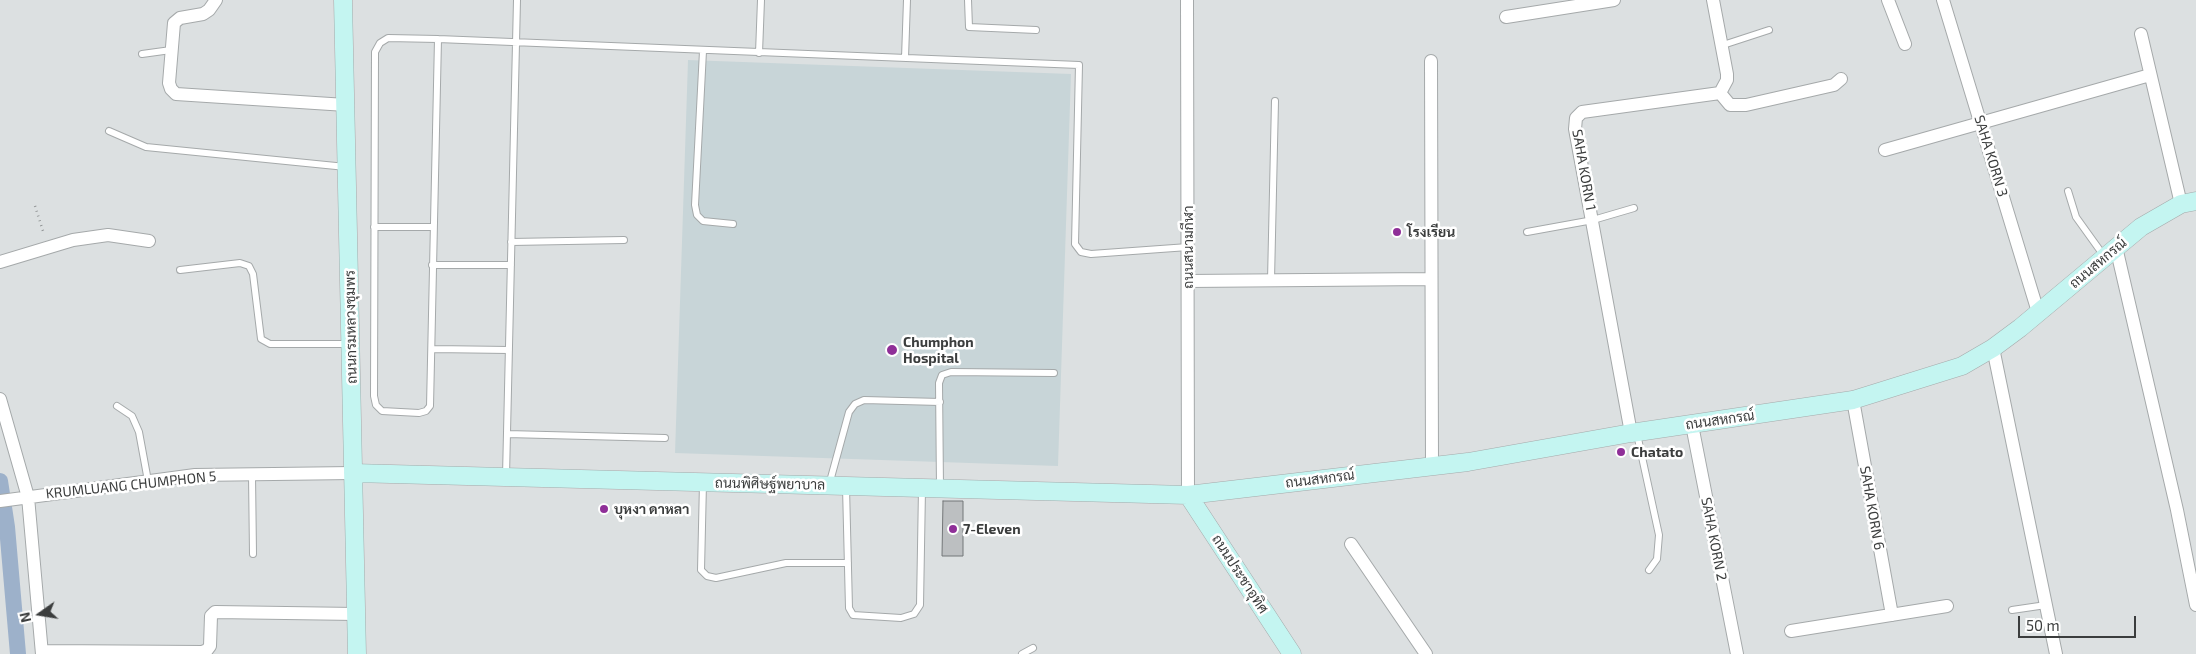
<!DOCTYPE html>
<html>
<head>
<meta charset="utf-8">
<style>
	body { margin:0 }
	#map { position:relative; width:2196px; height:654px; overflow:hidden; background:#dce0e1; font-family:"Exo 2",sans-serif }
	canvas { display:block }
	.north { position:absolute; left:15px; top:589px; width:50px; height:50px; -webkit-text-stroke:4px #fff; paint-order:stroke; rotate:257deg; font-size:14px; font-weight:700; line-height:20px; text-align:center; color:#3b3d3d }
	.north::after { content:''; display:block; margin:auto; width:18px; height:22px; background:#3b3d3d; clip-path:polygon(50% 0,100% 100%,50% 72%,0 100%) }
	.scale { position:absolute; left:2018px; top:616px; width:118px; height:22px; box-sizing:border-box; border:2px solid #3b3d3d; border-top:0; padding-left:6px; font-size:15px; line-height:18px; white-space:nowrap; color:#3b3d3d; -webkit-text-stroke:4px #fff; paint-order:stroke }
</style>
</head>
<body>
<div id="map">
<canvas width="2196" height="654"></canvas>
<div class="north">N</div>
<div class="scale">50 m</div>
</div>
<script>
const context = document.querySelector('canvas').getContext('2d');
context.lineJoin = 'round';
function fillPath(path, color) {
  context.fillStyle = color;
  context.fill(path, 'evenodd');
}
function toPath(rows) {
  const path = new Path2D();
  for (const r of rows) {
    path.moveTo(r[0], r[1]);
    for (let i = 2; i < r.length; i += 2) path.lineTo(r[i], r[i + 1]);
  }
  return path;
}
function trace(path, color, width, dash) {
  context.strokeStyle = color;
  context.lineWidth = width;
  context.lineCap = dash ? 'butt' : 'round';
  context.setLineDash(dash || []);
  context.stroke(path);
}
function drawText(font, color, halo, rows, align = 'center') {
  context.font = font + ' "Exo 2",Sarabun,sans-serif';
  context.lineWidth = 5;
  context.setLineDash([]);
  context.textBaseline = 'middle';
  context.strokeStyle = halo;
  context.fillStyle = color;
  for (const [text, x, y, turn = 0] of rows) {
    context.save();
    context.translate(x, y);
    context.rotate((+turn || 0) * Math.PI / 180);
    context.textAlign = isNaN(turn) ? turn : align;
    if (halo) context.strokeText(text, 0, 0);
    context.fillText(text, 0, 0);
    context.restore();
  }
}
const built = toPath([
	[688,60,1071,74,1058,466,675,453]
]);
const canal = toPath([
	[0,481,7,527,18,654]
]);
const building = toPath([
	[943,501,963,501,963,556,942,556,943,501]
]);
const path = toPath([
	[35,206,44,234]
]);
const lane = toPath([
	[968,0,969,27,1036,30],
	[438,39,430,406,426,411,419,413,382,411,376,405,374,396,375,52,380,43,388,38,438,39,1079,65,1075,244,1081,252,1091,254,1188,247],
	[1723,45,1769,30],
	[703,51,695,205,697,215,703,221,733,224],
	[759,53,761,0],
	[142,54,171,50],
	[905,58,907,0],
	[109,131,146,147,346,167],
	[2068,191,2076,217,2104,256],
	[374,227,432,227],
	[1527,232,1593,220,1634,208],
	[511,242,624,240],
	[432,265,511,265],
	[180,270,240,263,249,266,253,274,261,339,270,344,350,344],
	[1271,280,1275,101],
	[433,349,509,350],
	[117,406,132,416,139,432,148,481],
	[507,434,665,438],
	[1637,434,1659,535,1657,559,1649,570],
	[252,475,253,554],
	[506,476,517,0],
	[703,483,701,570,707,576,716,578,786,563,848,563],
	[829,485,849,412,855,404,864,400,940,402],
	[846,487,849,608,853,615,901,618,914,614,920,605,922,489],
	[940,488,939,383,942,375,951,372,1054,373],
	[2012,610,2046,605],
	[1022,654,1033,648]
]);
const street = toPath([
	[216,0,209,10,203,14,180,18,174,23,169,83,171,89,176,94,346,105],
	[1187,0,1188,495],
	[1888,0,1905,44],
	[1943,0,2038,312],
	[1506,17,1614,0],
	[2141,34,2181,204],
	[1431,61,1432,467],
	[1720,93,1730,105,1746,105,1834,85,1841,79],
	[1885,150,2150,75],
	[2116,247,2177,510,2196,605],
	[0,262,73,240,108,235,149,241],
	[1188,281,1431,279],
	[1993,348,2056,654],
	[0,399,28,497,42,654],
	[1853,400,1892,615],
	[1692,425,1737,654],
	[1631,433,1575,129,1576,118,1582,112,1720,93,1727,80,1727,74,1713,0],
	[0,501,195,475,353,473],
	[1351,544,1426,654],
	[1791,631,1947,606],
	[42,651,202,652,207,650,210,646,211,616,215,612,356,614]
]);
const secondary = toPath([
	[343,0,357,654],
	[353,473,1188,495,1468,462,1631,433,1853,400,1962,366,1993,348,2020,328,2141,227,2181,204,2196,201],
	[1188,495,1292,654]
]);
const markers = [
	[1397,232,5,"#8f2f98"],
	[892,350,6,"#8f2f98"],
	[1621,452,5,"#8f2f98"],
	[604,509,5,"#8f2f98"],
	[953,529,5,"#8f2f98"]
];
const streetNames = [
	["SAHA KORN 3",1991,156,73],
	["SAHA KORN 1",1584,170,80],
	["ถนนสนามกีฬา",1188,247,-90],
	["ถนนสหกรณ์",2098,263,-40],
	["ถนนกรมหลวงชุมพร",351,327,-91],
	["ถนนสหกรณ์",1720,420,-8],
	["ถนนสหกรณ์",1320,479,-7],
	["ถนนพิศิษฐ์พยาบาล",770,484,1],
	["KRUMLUANG CHUMPHON 5",131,485,-6],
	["SAHA KORN 6",1872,508,80],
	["SAHA KORN 2",1714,539,79],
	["ถนนประชาอุทิศ",1240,574,57]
];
const poiNames = [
	["โรงเรียน",1407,232],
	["Chumphon",903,342],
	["Hospital",903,358],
	["Chatato",1631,452],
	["บุหงา ดาหลา",614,509],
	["7-Eleven",963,529]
];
fillPath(built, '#c8d5d8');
trace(canal, '#9db1ca', 16);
fillPath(building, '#bcbfc1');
trace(building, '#737678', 1);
trace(lane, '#a5a9aa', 8);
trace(street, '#a5a9aa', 14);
trace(secondary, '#a5a9aa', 19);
trace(path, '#8e9192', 2.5, [1, 4]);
trace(lane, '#fff', 6);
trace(street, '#fff', 12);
trace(secondary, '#c4f5f1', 18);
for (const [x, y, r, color] of markers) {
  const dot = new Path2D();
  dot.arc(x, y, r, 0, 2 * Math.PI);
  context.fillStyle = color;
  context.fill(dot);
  trace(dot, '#fff', 2);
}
drawText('14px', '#3b3d3d', '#fff', streetNames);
drawText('bold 14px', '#3b3d3d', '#fff', poiNames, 'left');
</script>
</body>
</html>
